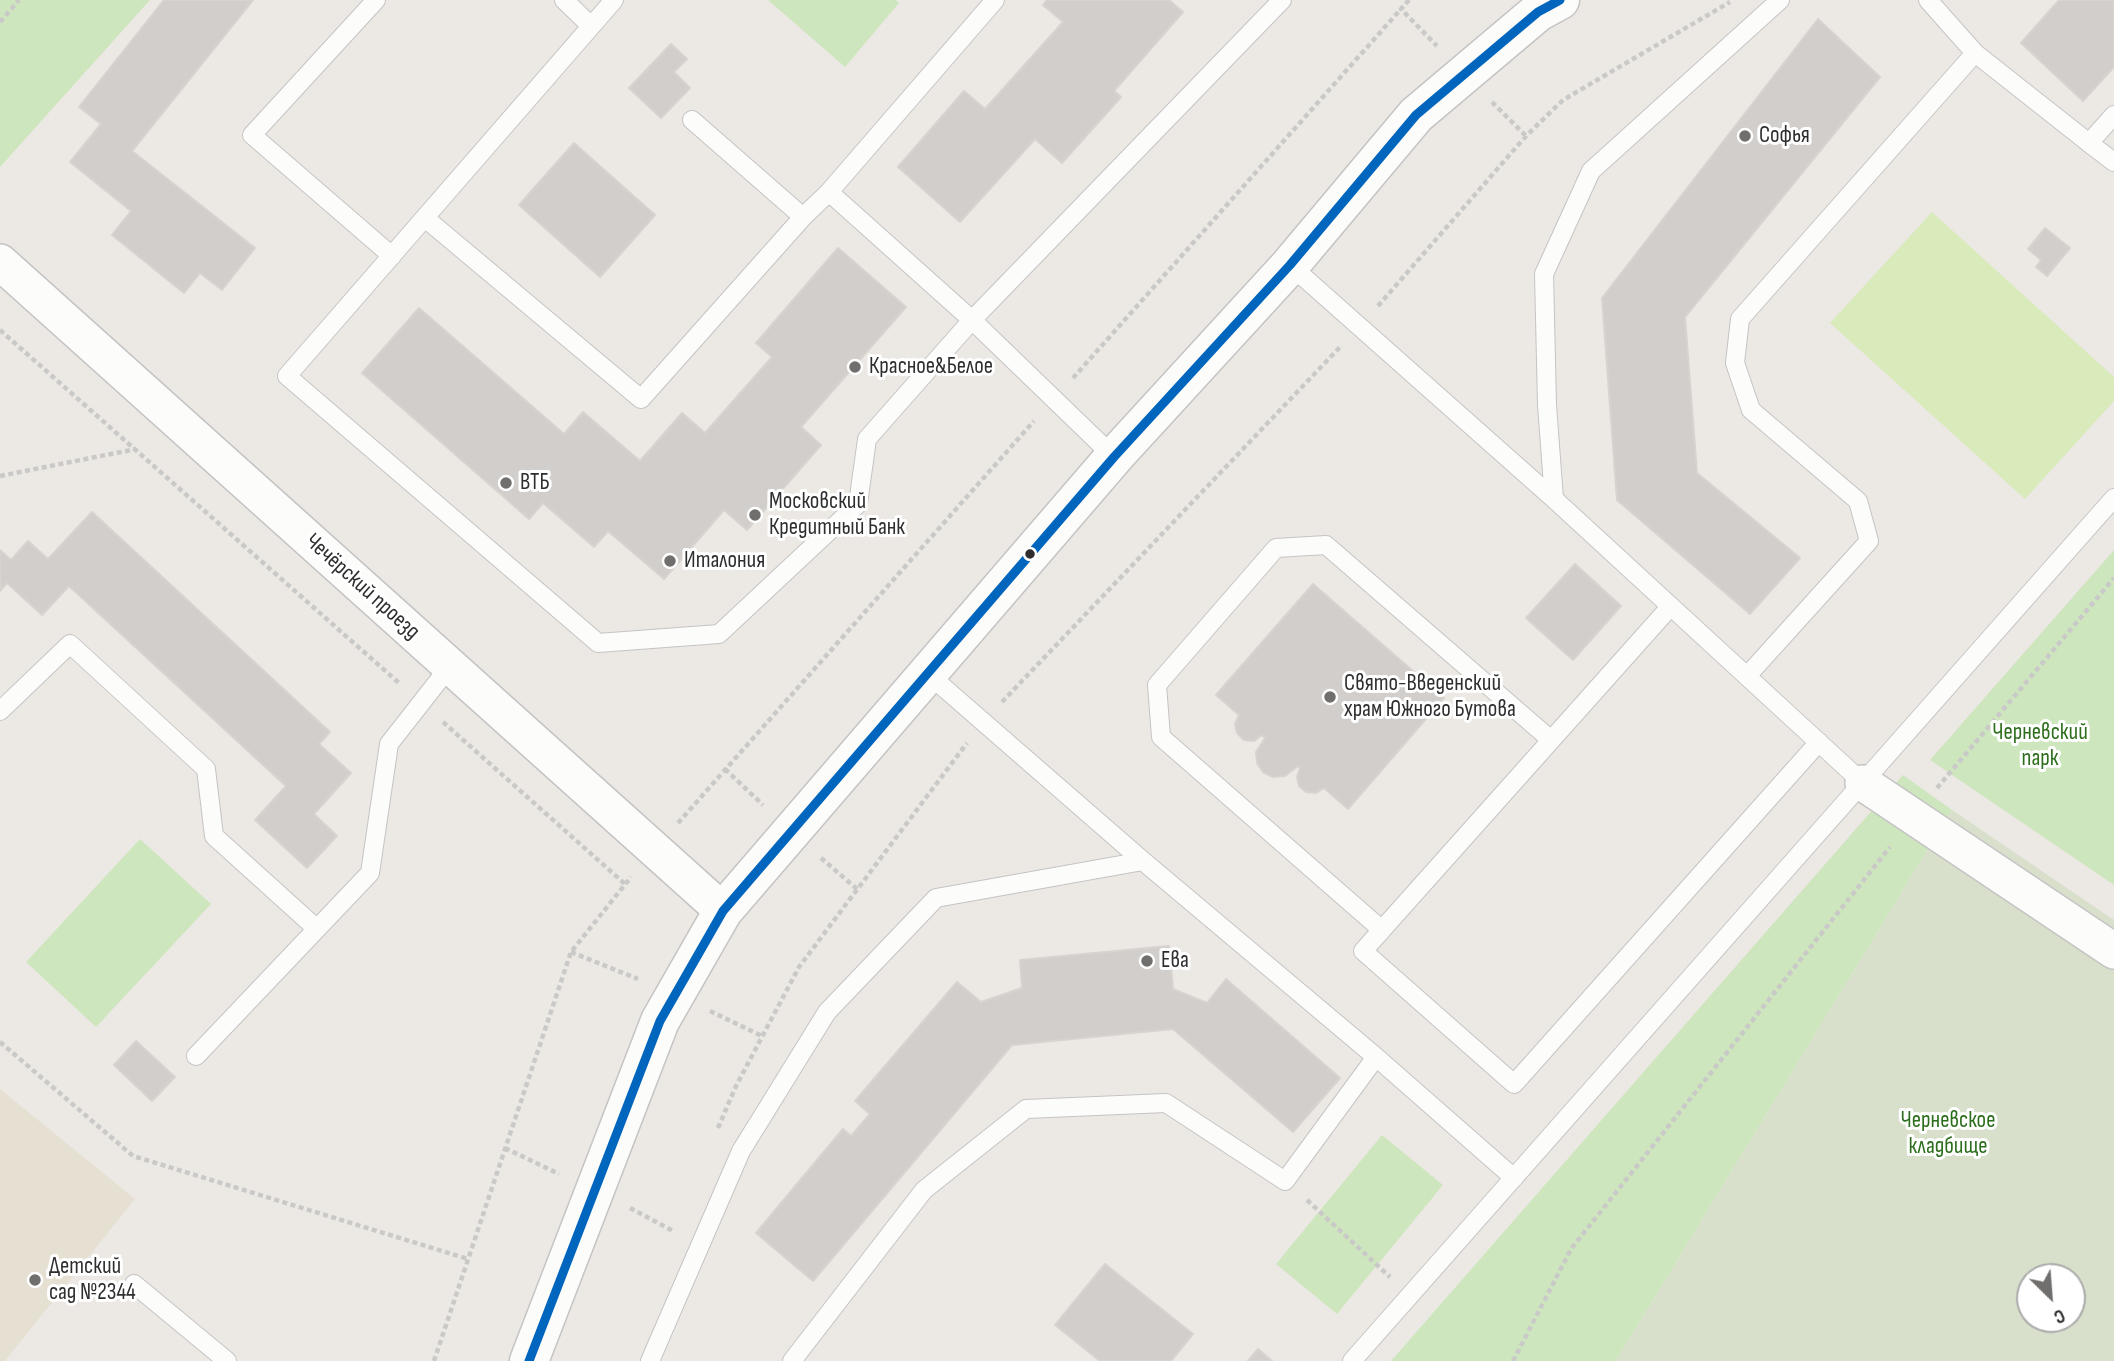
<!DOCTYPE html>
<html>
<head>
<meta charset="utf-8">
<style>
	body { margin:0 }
	#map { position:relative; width:2114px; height:1361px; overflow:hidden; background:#ece8e4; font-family:"Sofia Sans Condensed",sans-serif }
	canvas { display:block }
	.north { position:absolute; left:2016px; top:1263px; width:70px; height:70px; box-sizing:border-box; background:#fff; border:2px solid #ababab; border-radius:50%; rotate:155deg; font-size:19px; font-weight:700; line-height:28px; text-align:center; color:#2e2e2e }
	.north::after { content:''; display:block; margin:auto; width:24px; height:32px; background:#706f6e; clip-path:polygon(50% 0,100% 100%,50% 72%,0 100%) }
</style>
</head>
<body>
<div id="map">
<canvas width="2114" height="1361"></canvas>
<div class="north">С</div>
</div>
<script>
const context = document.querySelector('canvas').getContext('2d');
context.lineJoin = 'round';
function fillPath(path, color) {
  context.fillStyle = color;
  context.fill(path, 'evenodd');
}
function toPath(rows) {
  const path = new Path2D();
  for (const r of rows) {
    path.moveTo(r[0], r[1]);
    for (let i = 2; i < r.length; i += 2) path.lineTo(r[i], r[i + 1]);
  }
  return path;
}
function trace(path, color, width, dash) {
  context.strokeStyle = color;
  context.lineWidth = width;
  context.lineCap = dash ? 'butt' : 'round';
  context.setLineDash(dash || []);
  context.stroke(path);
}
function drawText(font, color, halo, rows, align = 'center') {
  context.font = font + ' "Sofia Sans Condensed",sans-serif';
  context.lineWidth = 6;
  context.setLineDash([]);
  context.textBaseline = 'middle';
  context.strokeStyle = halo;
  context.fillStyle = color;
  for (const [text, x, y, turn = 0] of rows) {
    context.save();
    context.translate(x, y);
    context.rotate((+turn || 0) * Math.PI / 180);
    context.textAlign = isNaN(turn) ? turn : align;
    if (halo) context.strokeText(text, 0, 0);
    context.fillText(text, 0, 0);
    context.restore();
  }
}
const education = toPath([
	[0,1089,135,1199,5,1361,0,1361]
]);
const green = toPath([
	[0,0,150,0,0,167],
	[768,0,896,0,899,3,845,67],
	[2114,550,2114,885,1930,760],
	[1903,775,1952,810,1616,1361,1391,1361],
	[140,839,211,904,96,1027,26,962],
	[1382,1135,1443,1185,1337,1314,1276,1264]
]);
const cemetery = toPath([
	[1952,810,2114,920,2114,1361,1616,1361],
	[2030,1277,2072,1277,2072,1319,2030,1319]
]);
const pitch = toPath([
	[1932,212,2114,377,2114,401,2025,499,1830,323]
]);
const building = toPath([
	[164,0,253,0,132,151,255,248,222,290,200,273,184,293,112,235,131,211,70,162,101,124,79,107,164,0],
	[1047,0,1169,0,1183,12,1114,91,1121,97,1062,163,1035,139,960,222,898,167,964,91,985,109,1063,22,1043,5,1047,0],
	[2059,0,2114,0,2114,67,2083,101,2021,43,2059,0],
	[1818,19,1880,77,1685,317,1697,473,1800,558,1750,614,1617,500,1602,298,1818,19],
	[671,44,687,59,674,72,690,88,661,118,629,88,671,44],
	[574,143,655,215,600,277,519,205,574,143],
	[2045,228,2070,248,2047,276,2036,267,2041,260,2028,249,2045,228],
	[838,248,906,307,801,427,821,445,747,530,724,510,664,579,608,531,594,547,543,503,529,519,362,373,419,308,564,434,583,412,640,461,682,413,705,433,772,357,756,343,838,248],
	[92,512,330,732,319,744,351,773,314,814,337,836,307,868,255,820,286,786,69,586,42,615,7,583,0,591,0,550,11,560,28,541,48,559,92,512],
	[1575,564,1621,606,1573,660,1526,618,1575,564],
	[1313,584,1444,698,1348,809,1324,788,1316,793,1306,792,1299,786,1297,777,1300,768,1298,766,1285,776,1273,777,1263,772,1257,763,1256,752,1265,738,1262,735,1254,741,1244,740,1237,733,1235,724,1239,715,1216,695,1313,584],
	[1169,946,1173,989,1207,1003,1226,979,1340,1078,1293,1132,1173,1029,1012,1045,813,1281,756,1233,843,1129,851,1136,870,1114,855,1101,957,982,981,1002,1022,988,1020,960,1169,946],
	[136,1041,175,1077,152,1101,114,1065,136,1041],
	[1105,1264,1193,1334,1171,1361,1100,1361,1055,1325,1105,1264],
	[1258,1349,1272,1361,1248,1361,1258,1349]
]);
const path = toPath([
	[1409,0,1401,9,1437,46],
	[0,22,19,0],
	[1492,102,1526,136],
	[1378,306,1526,136,1563,100,1730,2],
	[0,330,399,683],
	[1073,378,1401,9],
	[0,476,136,449],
	[1002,702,1341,346],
	[443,722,625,884],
	[725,769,763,805],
	[1937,788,2114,578],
	[678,823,1034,421],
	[821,858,857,889],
	[571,952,638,979],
	[710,1011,762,1036],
	[0,1042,133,1156,468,1259],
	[718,1128,736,1086,799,967,967,743],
	[505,1148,559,1174],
	[1307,1200,1390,1277],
	[630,1208,675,1232],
	[434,1361,571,952,631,877],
	[1513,1361,1571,1249,1890,847]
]);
const service = toPath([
	[376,0,252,135,392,256],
	[564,0,591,26],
	[614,0,287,376,598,643,719,634,858,504,867,439,972,320,1282,0],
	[1975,53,2089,143,2114,115],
	[2089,143,2114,162],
	[829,192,972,320,1114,457],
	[803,217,829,192,995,0],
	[425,218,641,399,803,217,692,120],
	[1290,265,1554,499,1863,783],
	[1554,499,1547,405,1544,274,1591,171,1780,0],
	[1670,607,1363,951,1514,1084,1819,742],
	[1747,676,1869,541,1858,501,1751,410,1735,363,1740,319,1975,53,1928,0],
	[0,711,70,644,206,769,214,836,317,929],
	[1382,930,1161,737,1157,685,1276,548,1326,545,1551,740],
	[196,1056,370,873,389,744,450,666],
	[1376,1057,1514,1178],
	[134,1284,227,1361],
	[650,1361,741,1151,827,1012,936,898,1143,861],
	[792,1361,924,1190,1026,1109,1166,1103,1285,1181,1376,1057,1143,861,927,673],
	[1352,1361,2114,498]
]);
const minor = toPath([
	[0,262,723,911],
	[1863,783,2114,951]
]);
const tertiary = toPath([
	[529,1361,660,1021,723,911,1114,457,1290,265,1416,115,1538,12,1560,0]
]);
const bus1 = toPath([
	[529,1361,660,1021,723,911,1114,457,1290,265,1416,115,1538,12,1560,0]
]);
const markers = [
	[1745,136,7,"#706f6e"],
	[855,367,7,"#706f6e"],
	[506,483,7,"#706f6e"],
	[755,515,7,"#706f6e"],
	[1030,554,6,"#2e2e2e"],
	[670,561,7,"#706f6e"],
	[1330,697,7,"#706f6e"],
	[1147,961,7,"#706f6e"],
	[35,1280,7,"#706f6e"]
];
const poiNames = [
	["Софья",1759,136],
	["Красное&Белое",869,367],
	["ВТБ",520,483],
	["Московский",769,502],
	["Кредитный Банк",769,528],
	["Италония",684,561],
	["Свято-Введенский",1344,684],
	["храм Южного Бутова",1344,710],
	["Ева",1161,961],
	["Детский",49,1267],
	["сад №2344",49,1293]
];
const streetNames = [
	["Чечёрский проезд",362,587,42]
];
const parkNames = [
	["Черневский",2040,733],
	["парк",2040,759],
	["Черневское",1948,1121],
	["кладбище",1948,1147]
];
fillPath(education, '#e6e0d3');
fillPath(green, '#cee6be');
fillPath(cemetery, '#d8e0cc');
fillPath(pitch, '#d9eabb');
fillPath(building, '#d1cecb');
trace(building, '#d7d4d0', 2);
trace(service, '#c5c4c5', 20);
trace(minor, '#c5c4c5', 38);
trace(tertiary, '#c5c4c5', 41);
trace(path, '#c9c9c8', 4.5, [5, 3.5]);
trace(service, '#fcfcfb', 18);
trace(minor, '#fcfcfb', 35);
trace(tertiary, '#fcfcfb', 38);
trace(bus1, '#0065bd', 9);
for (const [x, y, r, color] of markers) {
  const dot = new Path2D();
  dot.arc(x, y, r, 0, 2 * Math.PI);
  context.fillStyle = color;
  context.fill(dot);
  trace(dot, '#fff', 2.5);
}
drawText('23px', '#2e2e2e', '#fff', poiNames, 'left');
drawText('23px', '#2e2e2e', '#fff', streetNames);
drawText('23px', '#2c6e1b', '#fff', parkNames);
</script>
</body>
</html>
